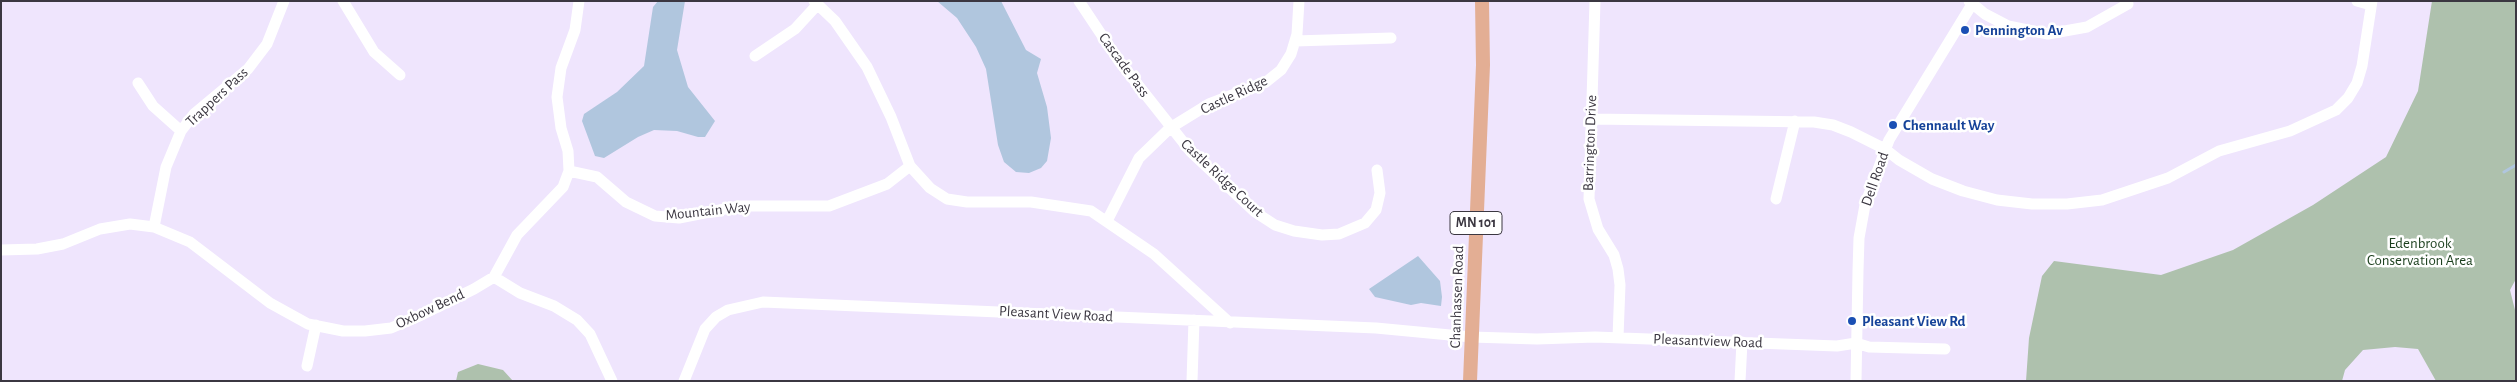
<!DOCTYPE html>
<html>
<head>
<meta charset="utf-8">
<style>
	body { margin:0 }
	#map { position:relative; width:2517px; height:382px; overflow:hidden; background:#efe5fd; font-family:"Alegreya Sans",sans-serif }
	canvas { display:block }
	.frame { position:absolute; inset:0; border:2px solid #3b3741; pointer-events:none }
</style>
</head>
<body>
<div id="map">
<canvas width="2517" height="382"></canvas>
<div class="frame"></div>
</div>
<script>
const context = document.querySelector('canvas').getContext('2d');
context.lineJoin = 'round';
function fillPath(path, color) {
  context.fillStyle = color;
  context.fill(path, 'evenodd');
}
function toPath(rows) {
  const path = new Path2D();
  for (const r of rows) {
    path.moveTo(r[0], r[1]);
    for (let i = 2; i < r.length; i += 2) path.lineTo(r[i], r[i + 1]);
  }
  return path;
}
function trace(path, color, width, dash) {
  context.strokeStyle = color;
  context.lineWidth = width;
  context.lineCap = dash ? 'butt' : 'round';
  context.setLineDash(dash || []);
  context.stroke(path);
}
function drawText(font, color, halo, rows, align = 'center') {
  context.font = font + ' "Alegreya Sans",sans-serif';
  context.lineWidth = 5;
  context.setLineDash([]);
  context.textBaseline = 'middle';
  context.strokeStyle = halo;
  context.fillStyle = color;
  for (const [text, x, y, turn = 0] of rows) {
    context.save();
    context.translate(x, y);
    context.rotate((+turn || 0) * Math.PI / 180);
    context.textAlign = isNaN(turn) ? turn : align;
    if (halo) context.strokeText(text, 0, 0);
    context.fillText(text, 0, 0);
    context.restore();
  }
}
const green = toPath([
	[2432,1,2516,1,2516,279,2510,290,2516,314,2516,381,2436,381,2418,349,2395,347,2363,350,2345,370,2342,381,2026,381,2029,338,2042,276,2054,261,2161,275,2233,250,2313,205,2386,157,2418,91],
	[478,364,503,370,513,381,456,381,458,372]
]);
const water = toPath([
	[658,1,685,1,677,50,688,87,715,121,705,137,698,137,677,131,654,130,638,137,604,158,595,156,582,121,584,114,617,92,644,66,653,7],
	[937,1,1001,1,1026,50,1041,59,1037,73,1047,107,1051,138,1047,161,1041,168,1029,173,1016,172,1004,162,998,145,986,69,976,47,957,18],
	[1418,256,1440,281,1442,297,1441,306,1421,303,1411,305,1375,297,1369,289]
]);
const stream = toPath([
	[2504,172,2516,165]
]);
const minor = toPath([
	[343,1,374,52,400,75],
	[814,1,835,21,867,67,891,117,910,166,930,188,947,199,967,202,1031,202,1091,211,1154,254,1230,323],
	[1079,1,1119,61,1191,152,1255,212,1275,225,1294,231,1322,235,1339,234,1365,223,1376,210,1380,193,1377,170],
	[1595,1,1589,199,1598,229,1614,255,1618,269,1620,285,1618,337],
	[1969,1,1985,14,2008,26,2048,34,2087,27,2128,4],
	[2357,1,2371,5],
	[1295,41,1391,38],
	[755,56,795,29,818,4],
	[138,83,153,106,181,131],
	[1591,119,1814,122,1833,125,1851,132,1885,149,1899,160,1932,179,1963,191,1997,200,2032,204,2067,204,2102,200,2168,178,2219,151,2290,131,2336,110,2348,98,2357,83,2362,66,2372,1],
	[569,171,597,177,626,202,655,216,679,218,740,206,829,206,887,184,910,166],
	[1776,199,1795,121],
	[1107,221,1139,158,1170,128,1209,104,1266,82,1281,70,1291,54,1297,34,1299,1],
	[154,227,166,167,181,131,194,114,248,69,267,44,284,1],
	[1,250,37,249,63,244,100,229,130,224,154,227,190,242,270,303,308,324,343,331,365,331,391,328,417,317,474,289,494,277,517,235,563,187,569,171,568,151,561,128,557,97,561,68,575,30,579,1],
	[494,277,520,293,554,306,577,320,590,334,612,381],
	[307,366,316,325],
	[684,381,705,329,716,317,728,310,763,302,1376,328,1471,337,1537,339,1595,337,1837,346,1856,343,1869,347,1945,349],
	[1192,381,1194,320],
	[1740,381,1742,342],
	[1856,381,1858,271,1859,238,1865,205,1889,140,1974,1]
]);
const major = toPath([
	[1470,381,1483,65,1482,1]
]);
const markers = [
	[1965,30,5,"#1a4fb4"],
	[1893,125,5,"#1a4fb4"],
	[1852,321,5,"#1a4fb4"]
];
const shields = [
	[1476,223,52]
];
const shieldNames = [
	["MN 101",1476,223]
];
const transitNames = [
	["Pennington Av",1975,30],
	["Chennault Way",1903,125],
	["Pleasant View Rd",1862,321]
];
const streetNames = [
	["Cascade Pass",1124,65,54],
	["Castle Ridge",1234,95,-25],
	["Trappers Pass",217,97,-43],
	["Barrington Drive",1590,143,-88],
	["Castle Ridge Court",1222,178,43],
	["Dell Road",1875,179,-71],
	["Mountain Way",708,211,-6],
	["Chanhassen Road",1457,297,-88],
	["Oxbow Bend",430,309,-25],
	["Pleasant View Road",1056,314,3],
	["Pleasantview Road",1708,341,2]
];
const parkNames = [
	["Edenbrook",2420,243],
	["Conservation Area",2420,260]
];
fillPath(green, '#aec1ad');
fillPath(water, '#b0c6de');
trace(stream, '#b0c6de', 3);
trace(minor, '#fff', 11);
trace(major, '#e3ae94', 14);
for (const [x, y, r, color] of markers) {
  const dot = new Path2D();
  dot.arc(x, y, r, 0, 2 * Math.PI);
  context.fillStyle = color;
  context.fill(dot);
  trace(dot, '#fff', 2);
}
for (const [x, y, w] of shields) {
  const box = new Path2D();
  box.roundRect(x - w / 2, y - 11.5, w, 23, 4);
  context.fillStyle = '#fff';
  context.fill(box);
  trace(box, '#3b3741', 1);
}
drawText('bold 14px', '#3b3741', null, shieldNames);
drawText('bold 15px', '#164399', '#fff', transitNames, 'left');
drawText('15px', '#3b3741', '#fff', streetNames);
drawText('15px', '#1b3f1d', '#fff', parkNames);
</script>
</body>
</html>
